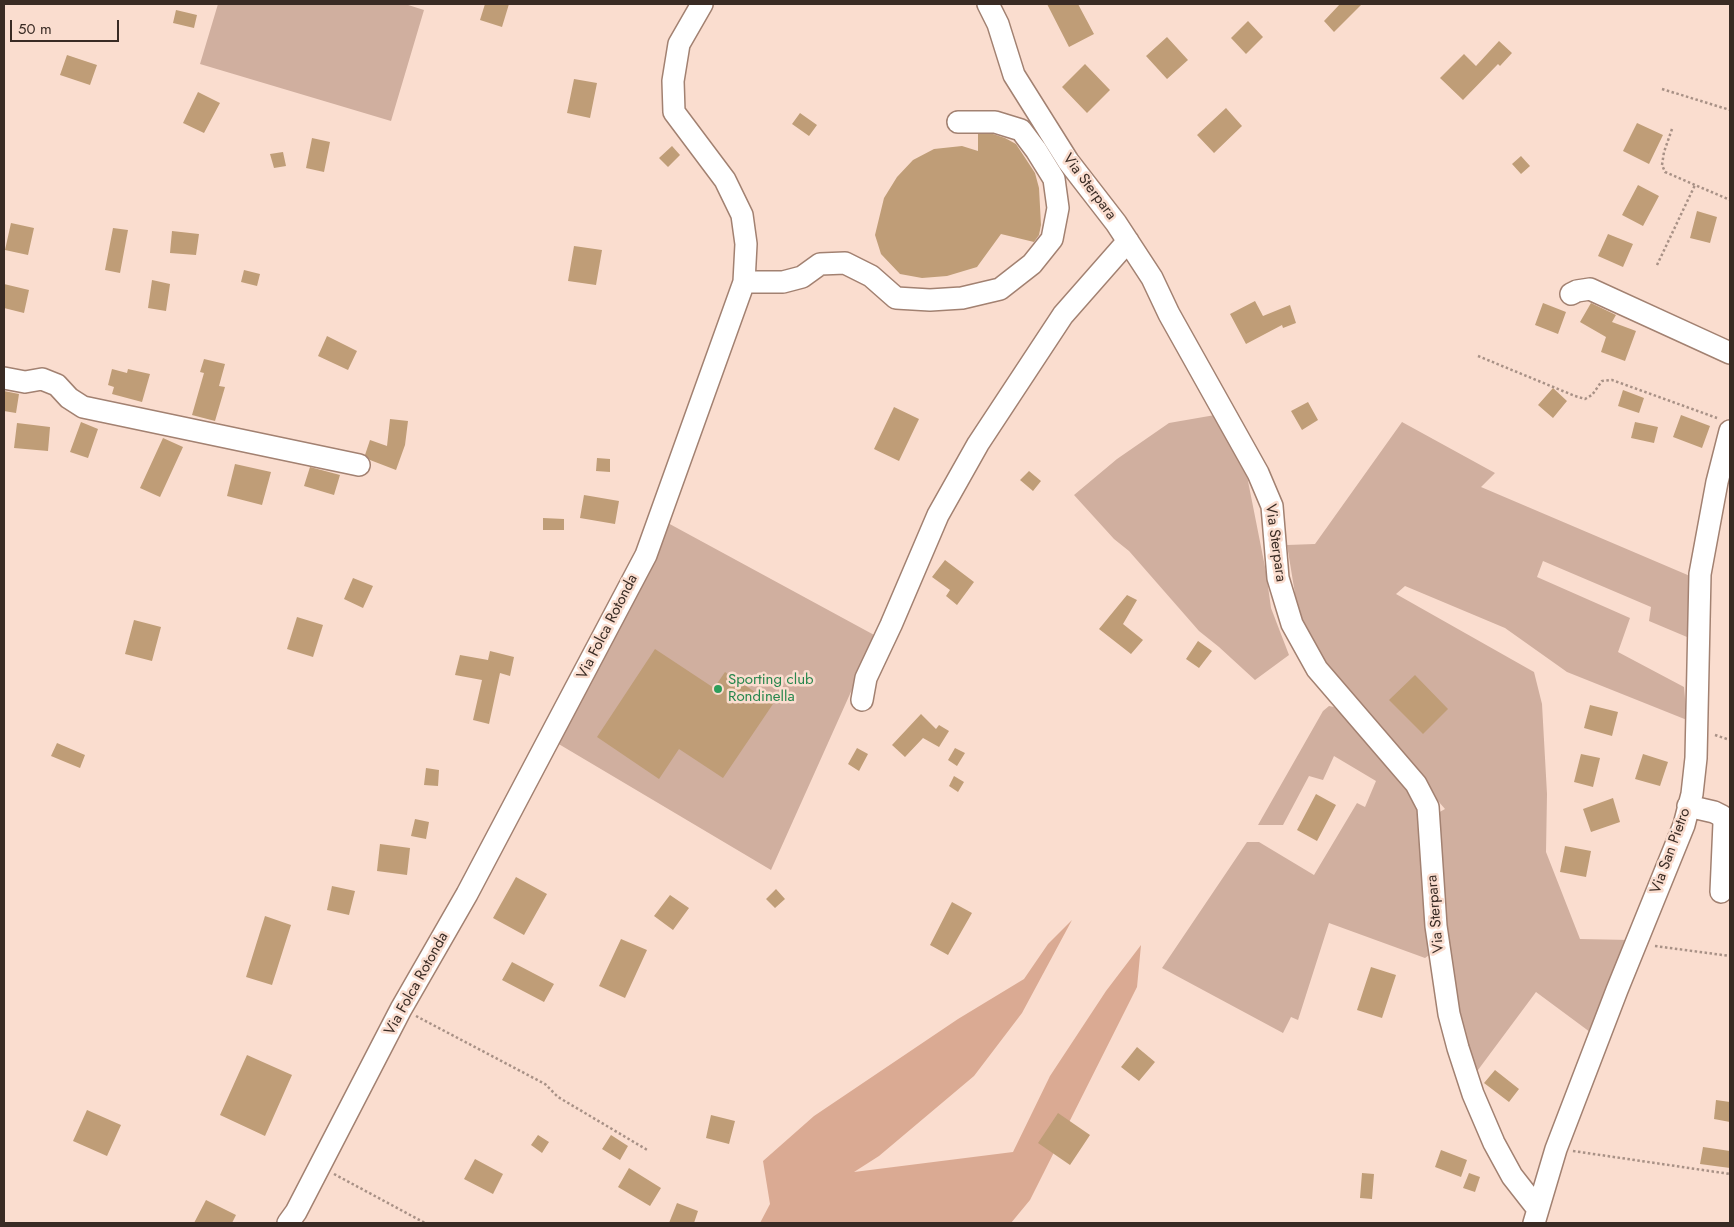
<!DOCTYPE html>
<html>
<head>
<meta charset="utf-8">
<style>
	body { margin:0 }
	#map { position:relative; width:1734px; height:1227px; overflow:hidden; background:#faddcf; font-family:Jost,sans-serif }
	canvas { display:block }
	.frame { position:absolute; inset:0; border:5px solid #392b24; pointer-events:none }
	.scale { position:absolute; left:10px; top:20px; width:109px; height:22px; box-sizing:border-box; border:2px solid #392b24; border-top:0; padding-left:6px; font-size:15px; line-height:18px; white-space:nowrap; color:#392b24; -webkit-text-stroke:4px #faddcf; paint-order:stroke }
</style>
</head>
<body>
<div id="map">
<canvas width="1734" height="1227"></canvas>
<div class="frame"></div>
<div class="scale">50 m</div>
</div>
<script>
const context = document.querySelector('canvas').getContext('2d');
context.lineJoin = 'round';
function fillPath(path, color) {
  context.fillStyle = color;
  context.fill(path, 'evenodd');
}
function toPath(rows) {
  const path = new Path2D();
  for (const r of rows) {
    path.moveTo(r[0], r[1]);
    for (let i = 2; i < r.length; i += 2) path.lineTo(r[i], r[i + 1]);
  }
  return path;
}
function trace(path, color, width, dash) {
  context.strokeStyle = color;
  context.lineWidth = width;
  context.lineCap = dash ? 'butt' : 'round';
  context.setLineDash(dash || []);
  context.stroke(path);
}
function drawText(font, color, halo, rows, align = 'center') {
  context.font = font + ' Jost,sans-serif';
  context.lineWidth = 5;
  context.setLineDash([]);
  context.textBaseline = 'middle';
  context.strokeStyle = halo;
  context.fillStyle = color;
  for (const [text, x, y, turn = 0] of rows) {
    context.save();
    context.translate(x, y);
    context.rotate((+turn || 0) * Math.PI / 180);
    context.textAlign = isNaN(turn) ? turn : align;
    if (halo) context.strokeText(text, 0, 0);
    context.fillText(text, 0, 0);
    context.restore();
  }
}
const green = toPath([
	[218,4,405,4,424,10,391,121,200,64],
	[1215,415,1247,476,1266,572,1271,608,1289,655,1255,680,1219,647,1199,631,1129,551,1114,539,1074,495,1117,459,1169,423],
	[1402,422,1495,473,1481,487,1690,576,1687,637,1649,621,1651,607,1543,561,1537,577,1630,618,1618,652,1684,687,1687,720,1567,672,1505,628,1405,586,1396,594,1534,672,1542,704,1547,794,1546,852,1580,939,1630,940,1590,1032,1536,992,1475,1074,1455,1001,1440,899,1436,814,1445,809,1403,760,1343,687,1324,659,1303,622,1297,606,1287,545,1315,544],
	[666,522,876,636,771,870,557,743],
	[1329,706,1334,707,1340,713,1409,789,1418,807,1432,953,1425,958,1329,923,1298,1020,1291,1017,1283,1033,1162,968,1247,842,1259,842,1314,875,1357,803,1365,807,1376,781,1334,756,1323,780,1309,776,1283,825,1258,825,1323,711]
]);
const forest = toPath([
	[1072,920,1022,1013,974,1076,879,1156,854,1172,1013,1152,1050,1076,1106,991,1141,945,1137,987,1030,1200,1011,1223,760,1223,770,1204,763,1161,814,1116,958,1019,1024,979,1048,944]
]);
const building = toPath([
	[485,4,509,4,502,27,480,20],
	[1047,4,1078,4,1094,34,1069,47],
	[1340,4,1362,4,1334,32,1324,21],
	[176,10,197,15,194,28,173,23],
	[1248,21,1263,37,1246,54,1231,38],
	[1167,37,1188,60,1167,79,1146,56],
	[1499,41,1512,53,1500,66,1498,64,1463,100,1440,78,1464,54,1476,66],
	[67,55,97,65,90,85,60,75],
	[1085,64,1110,90,1087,113,1062,87],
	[574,79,597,83,590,118,567,113],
	[198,92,220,103,204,133,183,123],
	[1226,108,1242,126,1214,153,1197,135],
	[800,113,817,125,809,136,792,124],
	[1637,123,1663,135,1649,164,1623,151],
	[978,134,993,134,1005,138,1016,144,1035,173,1039,188,1041,225,1039,235,1034,242,1001,234,977,267,947,276,922,278,900,274,881,254,875,235,884,198,897,177,913,160,934,149,962,146,978,151],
	[312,138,330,142,324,172,306,168],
	[672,146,680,155,668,167,659,158],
	[283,152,286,166,274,168,270,154],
	[1521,156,1530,166,1521,174,1512,164],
	[1638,185,1659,196,1643,226,1622,215],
	[1697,211,1717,217,1710,243,1690,238],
	[11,223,34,228,28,255,5,250],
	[113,228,128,230,120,273,105,270],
	[172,231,199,234,196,255,170,253],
	[1608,234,1633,244,1623,267,1598,256],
	[574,246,602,250,596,285,568,281],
	[244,270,260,274,257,286,241,282],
	[152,280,170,284,166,311,148,308],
	[4,284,29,290,24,313,4,308],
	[1255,301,1263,316,1290,305,1296,323,1283,328,1282,325,1246,344,1230,314],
	[1543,303,1566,312,1558,334,1535,325],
	[1591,303,1616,315,1612,322,1636,331,1625,361,1601,352,1606,337,1580,322],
	[327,336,357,351,348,370,318,356],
	[204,359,225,364,219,386,225,387,215,421,192,415,204,373,200,372],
	[112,369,127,373,128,369,150,374,142,402,112,394,114,387,108,385],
	[1553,388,1567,401,1553,418,1538,405],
	[1623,390,1644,398,1639,413,1618,406],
	[4,391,19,394,16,413,4,411],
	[1308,402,1318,420,1302,430,1291,411],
	[894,407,919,419,899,461,874,449],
	[1681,415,1710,426,1702,448,1673,437],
	[390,419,408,421,405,445,396,470,370,460,365,455,370,440,387,446],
	[81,422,98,429,88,458,70,452],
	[1635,422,1658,427,1654,443,1631,438],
	[17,423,50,427,48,451,14,448],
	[163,438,183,447,160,497,140,488],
	[597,458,610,459,610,472,596,471],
	[235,464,271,472,262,505,227,496],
	[310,467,340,475,334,495,304,486],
	[1029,471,1041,481,1033,491,1020,480],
	[584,495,619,501,615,524,580,518],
	[543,518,564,519,564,530,543,530],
	[945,560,974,582,957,605,946,596,950,590,932,577],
	[353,578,373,586,363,608,344,599],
	[1127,595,1137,600,1123,624,1143,640,1131,654,1099,629],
	[297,617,323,625,313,657,287,649],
	[134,620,161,627,152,661,125,654],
	[1198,641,1212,651,1199,668,1186,659],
	[655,649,714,688,725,672,773,704,723,778,679,749,659,779,597,737],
	[490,651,514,657,510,676,500,673,489,724,473,720,482,680,455,675,460,655,488,660],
	[1415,675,1448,709,1423,734,1389,700],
	[1590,705,1618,712,1612,736,1584,728],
	[921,714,936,729,939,725,949,731,939,747,923,738,905,757,892,745],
	[57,743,85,755,80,768,51,756],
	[857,748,868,754,859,771,848,764],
	[955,748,965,753,957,766,948,760],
	[1581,754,1600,758,1593,787,1574,782],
	[1643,754,1668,762,1660,786,1635,779],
	[426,768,439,770,438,786,424,785],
	[954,776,964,782,958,792,949,786],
	[1316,794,1336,805,1317,841,1297,830],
	[1613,798,1620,822,1591,832,1583,809],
	[415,819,429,822,426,839,411,836],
	[380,844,410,848,407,875,377,871],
	[1565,846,1591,851,1586,877,1560,872],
	[516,877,547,894,524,935,493,918],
	[332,886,355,891,349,915,327,910],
	[776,889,785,899,775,908,766,899],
	[670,895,689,908,673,930,654,916],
	[952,902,972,913,948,955,930,945],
	[265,916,291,925,272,985,246,977],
	[621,939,647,950,625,998,599,986],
	[512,962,554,984,544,1002,502,980],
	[1371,967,1396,975,1382,1018,1357,1010],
	[1137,1047,1155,1062,1139,1081,1121,1067],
	[247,1055,292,1075,265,1136,220,1115],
	[1495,1070,1519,1089,1509,1102,1484,1083],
	[1716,1100,1730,1102,1730,1122,1714,1119],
	[87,1110,121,1125,107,1156,73,1141],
	[1058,1113,1090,1135,1070,1165,1038,1143],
	[711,1115,735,1121,729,1144,706,1138],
	[538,1135,549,1142,542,1153,531,1145],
	[611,1135,628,1146,620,1160,602,1149],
	[1703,1147,1730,1151,1730,1168,1700,1164],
	[1441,1150,1467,1160,1461,1177,1435,1167],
	[475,1159,503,1174,493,1194,464,1179],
	[629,1168,661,1188,650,1206,618,1187],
	[1362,1173,1374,1174,1372,1199,1360,1198],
	[1469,1173,1480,1177,1475,1192,1463,1188],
	[206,1200,236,1215,232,1223,194,1223],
	[677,1203,698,1211,694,1223,669,1223]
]);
const path = toPath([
	[1662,89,1730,110],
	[1672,129,1664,152,1662,165,1665,172,1730,200],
	[1657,265,1695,185],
	[1478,356,1575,396,1585,399,1592,395,1602,381,1612,380,1717,418],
	[1715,735,1730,740],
	[1655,946,1730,956],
	[416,1016,545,1084,558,1097,649,1151],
	[1573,1151,1730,1174],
	[334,1174,425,1223]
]);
const minor = toPath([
	[988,4,998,24,1014,75,1068,161,1116,223,1152,278,1169,314,1258,473,1272,506,1278,578,1292,624,1317,669,1416,784,1428,807,1436,926,1449,1014,1458,1048,1473,1094,1494,1143,1512,1176,1537,1208],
	[744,282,783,282,802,277,820,264,845,263,871,276,896,298,930,300,962,298,1000,289,1032,264,1052,239,1058,208,1054,179,1036,150,1021,130,995,122,958,122],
	[1571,294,1577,291,1590,289,1730,353],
	[4,378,25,382,42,379,57,385,69,398,83,407,359,465],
	[862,700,866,678,891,625,938,515,978,444,1063,315,1128,241],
	[1688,806,1714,812,1722,816,1724,823,1721,892],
	[288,1223,296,1212,401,1009,467,894,646,555,744,282,746,244,742,215,725,180,674,112,673,81,679,44,702,4],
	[1534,1223,1556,1149,1617,990,1684,825,1692,794,1696,758,1700,574,1717,482,1730,431]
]);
const markers = [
	[718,689,5,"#2e9e5b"]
];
const streetNames = [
	["Via Sterpara",1089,187,53],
	["Via Sterpara",1275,543,82],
	["Via Folca Rotonda",608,627,-63],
	["Via San Pietro",1671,851,-70],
	["Via Sterpara",1436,914,-95],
	["Via Folca Rotonda",417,984,-61]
];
const leisureNames = [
	["Sporting club",728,680],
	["Rondinella",728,697]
];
fillPath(green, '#d0af9f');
fillPath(forest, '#daaa93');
fillPath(building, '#bf9d77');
trace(minor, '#a28171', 24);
trace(path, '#a89186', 2.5, [2.5, 2.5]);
trace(minor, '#fff', 21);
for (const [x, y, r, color] of markers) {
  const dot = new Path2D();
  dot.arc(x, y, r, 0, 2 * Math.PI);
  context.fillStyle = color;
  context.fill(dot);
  trace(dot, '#faddcf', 2);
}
drawText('15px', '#392b24', '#faddcf', streetNames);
drawText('15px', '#27864d', '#faddcf', leisureNames, 'left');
</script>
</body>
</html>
